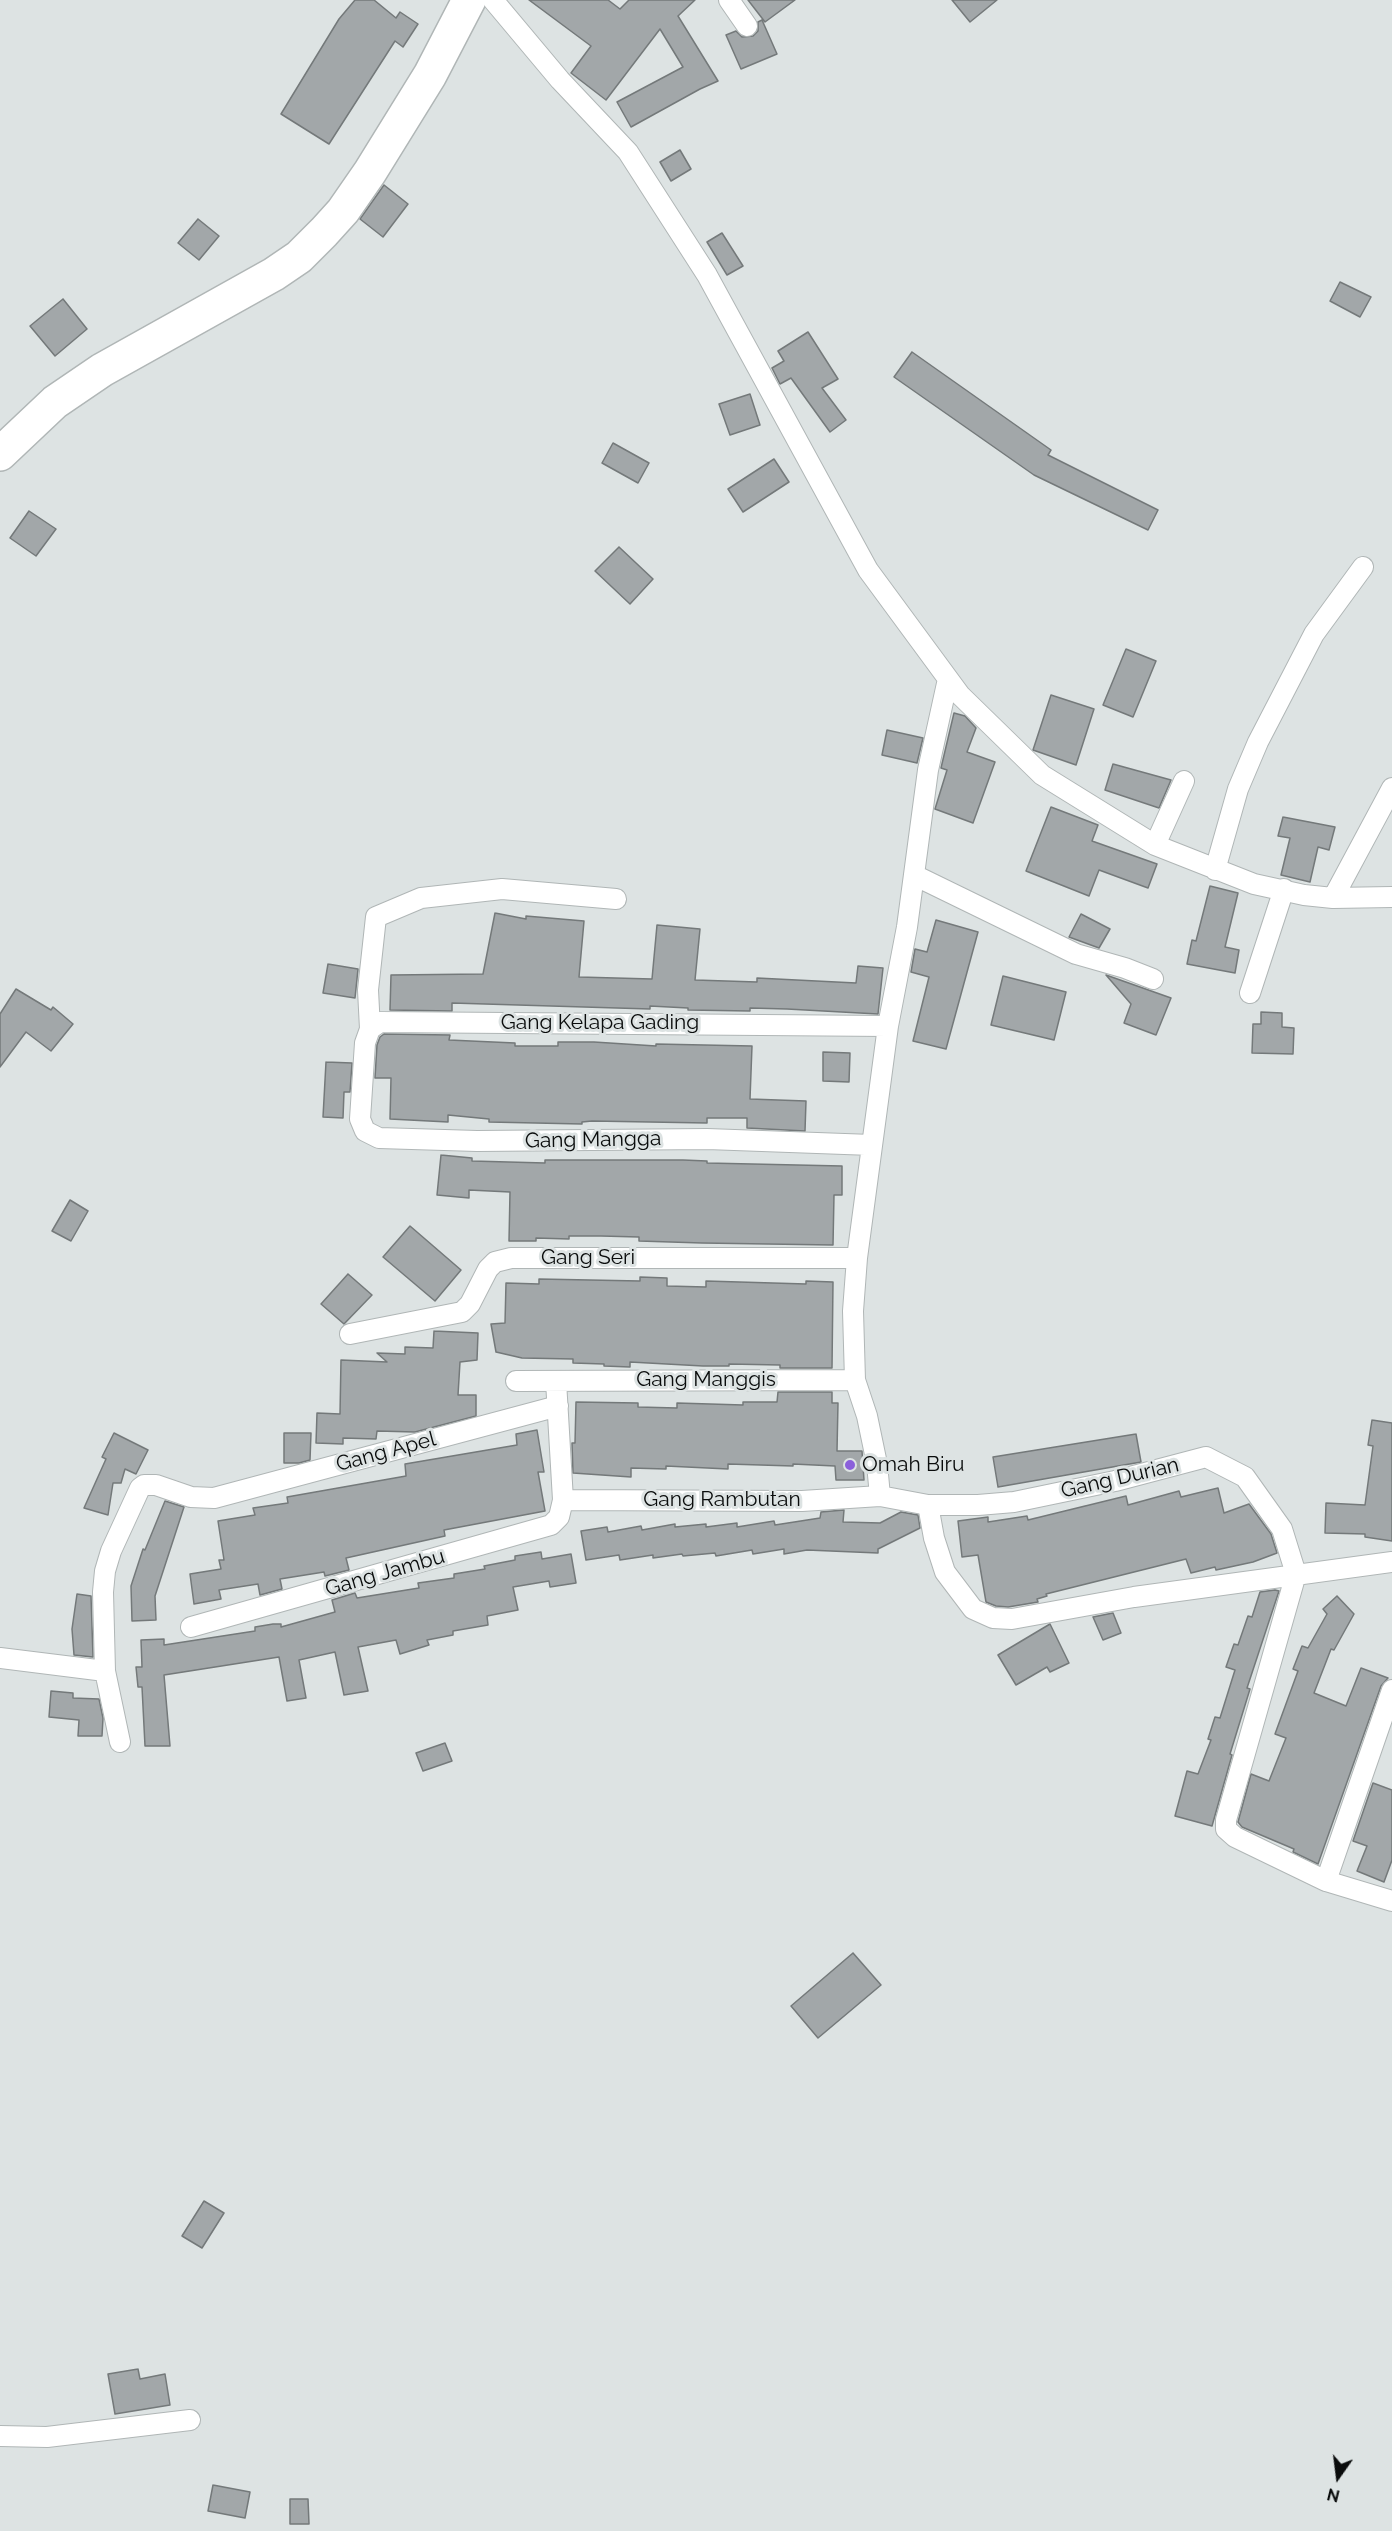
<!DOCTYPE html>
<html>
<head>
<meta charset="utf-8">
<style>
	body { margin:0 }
	#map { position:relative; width:1392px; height:2531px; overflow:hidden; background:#dde3e3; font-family:Raleway,sans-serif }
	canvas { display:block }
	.north { position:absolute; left:1308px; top:2447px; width:60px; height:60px; -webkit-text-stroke:4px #dde3e3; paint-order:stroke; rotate:194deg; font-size:16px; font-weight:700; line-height:24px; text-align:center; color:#0a0c0c }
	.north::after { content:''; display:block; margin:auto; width:21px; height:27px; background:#0a0c0c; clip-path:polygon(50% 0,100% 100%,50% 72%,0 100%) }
</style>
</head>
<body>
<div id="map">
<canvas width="1392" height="2531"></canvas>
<div class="north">N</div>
</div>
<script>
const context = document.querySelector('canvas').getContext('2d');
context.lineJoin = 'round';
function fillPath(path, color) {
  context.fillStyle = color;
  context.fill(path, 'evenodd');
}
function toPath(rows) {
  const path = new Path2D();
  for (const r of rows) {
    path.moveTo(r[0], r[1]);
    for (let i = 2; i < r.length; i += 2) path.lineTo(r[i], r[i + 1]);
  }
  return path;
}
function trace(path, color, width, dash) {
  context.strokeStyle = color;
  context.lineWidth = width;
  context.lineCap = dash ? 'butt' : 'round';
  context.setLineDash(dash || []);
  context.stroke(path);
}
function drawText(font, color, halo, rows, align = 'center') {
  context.font = font + ' Raleway,sans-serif';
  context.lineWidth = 6;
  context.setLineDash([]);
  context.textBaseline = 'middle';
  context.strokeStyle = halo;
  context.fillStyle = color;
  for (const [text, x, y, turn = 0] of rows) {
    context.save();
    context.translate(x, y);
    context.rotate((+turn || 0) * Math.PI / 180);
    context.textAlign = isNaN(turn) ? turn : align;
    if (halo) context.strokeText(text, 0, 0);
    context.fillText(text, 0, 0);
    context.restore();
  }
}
const building = toPath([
	[355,0,374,0,396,18,400,12,418,24,403,47,395,41,329,144,281,114,339,19,355,0],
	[529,0,608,0,620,9,629,0,695,0,678,16,718,81,700,89,631,127,617,102,683,67,660,29,606,100,571,73,591,46,529,0],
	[748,0,795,0,765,22,748,0],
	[952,0,997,0,970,22,952,0],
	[762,20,777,54,741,69,726,35,736,31,742,37,753,36,758,31,758,22,762,20],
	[680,150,691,169,671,181,660,162,680,150],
	[384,185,408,204,383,237,360,219,384,185],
	[198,219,219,236,199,260,178,243,198,219],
	[722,233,743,266,727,275,707,242,722,233],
	[1340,282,1371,297,1360,317,1330,301,1340,282],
	[63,299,87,329,55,356,30,326,63,299],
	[808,332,838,379,822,388,846,420,830,432,791,378,780,384,772,368,784,361,778,351,808,332],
	[912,352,1051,450,1048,455,1158,510,1148,530,1034,475,894,377,912,352],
	[750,394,760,425,730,435,719,404,750,394],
	[613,443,649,463,638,483,602,463,613,443],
	[774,459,789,482,743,512,728,489,774,459],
	[29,511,56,529,36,556,10,538,29,511],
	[619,547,653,579,630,604,595,571,619,547],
	[1126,649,1156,661,1133,717,1103,705,1126,649],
	[1051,695,1094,709,1076,765,1033,750,1051,695],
	[954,713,965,716,976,728,967,752,995,762,973,823,935,809,947,770,941,768,954,713],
	[887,730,923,738,917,763,882,755,887,730],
	[1113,764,1171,780,1159,808,1105,790,1113,764],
	[1051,807,1098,825,1092,841,1157,864,1148,888,1099,870,1089,896,1026,871,1051,807],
	[1283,817,1335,827,1329,850,1318,847,1310,882,1281,875,1290,838,1278,836,1283,817],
	[1210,886,1238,893,1225,947,1239,950,1235,973,1187,964,1192,940,1196,941,1210,886],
	[495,913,526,919,526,916,584,921,579,977,652,979,657,925,700,929,695,980,757,982,757,978,856,983,858,966,883,968,878,1014,787,1009,750,1008,750,1011,688,1010,688,1008,650,1006,650,1009,452,1003,452,1011,390,1010,391,975,483,974,495,913],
	[1081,914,1110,929,1099,948,1069,937,1081,914],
	[936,920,978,932,946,1049,913,1041,929,977,911,972,915,949,927,952,936,920],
	[328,964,358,969,355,998,323,993,328,964],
	[1106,975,1171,998,1156,1035,1124,1023,1131,1004,1106,975],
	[1003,976,1066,992,1054,1040,991,1025,1003,976],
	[16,989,51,1010,53,1007,73,1024,51,1051,26,1032,0,1067,0,1014,16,989],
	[1261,1012,1282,1013,1282,1027,1294,1028,1293,1054,1252,1053,1253,1024,1261,1024,1261,1012],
	[384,1034,450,1035,449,1040,515,1043,515,1046,558,1046,558,1042,594,1042,656,1046,656,1044,752,1046,750,1099,806,1101,805,1131,747,1128,747,1118,707,1118,707,1123,592,1121,582,1122,582,1124,489,1122,489,1119,448,1115,448,1122,390,1119,391,1078,375,1078,377,1045,380,1037,384,1034],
	[823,1052,850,1053,849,1082,823,1081,823,1052],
	[326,1062,352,1063,350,1092,344,1092,343,1118,323,1117,326,1062],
	[441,1155,472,1158,472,1161,545,1163,545,1160,683,1160,707,1161,707,1163,842,1166,842,1195,834,1195,833,1245,702,1243,639,1241,639,1237,601,1236,569,1236,569,1239,536,1238,536,1241,509,1241,510,1192,469,1190,469,1198,437,1195,441,1155],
	[70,1200,88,1211,71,1241,52,1231,70,1200],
	[410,1226,461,1270,435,1301,383,1257,410,1226],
	[348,1274,372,1295,344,1324,321,1304,348,1274],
	[640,1277,667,1278,667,1286,706,1287,706,1281,806,1284,806,1281,833,1282,832,1368,780,1368,780,1365,729,1364,729,1366,703,1366,630,1362,630,1367,604,1366,604,1364,573,1363,573,1359,522,1358,496,1352,491,1324,505,1323,506,1283,539,1284,539,1279,640,1281,640,1277],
	[434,1331,478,1333,477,1360,460,1362,458,1395,476,1395,476,1416,415,1432,377,1431,376,1439,343,1438,343,1444,316,1443,317,1413,340,1414,341,1360,387,1362,377,1353,405,1354,405,1347,433,1348,434,1331],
	[778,1392,832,1392,832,1403,838,1403,837,1451,862,1451,864,1480,836,1480,835,1466,793,1464,793,1466,728,1464,728,1469,666,1466,666,1469,631,1468,631,1477,573,1473,572,1443,575,1443,576,1402,638,1403,638,1407,677,1408,677,1403,743,1405,743,1402,777,1402,778,1392],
	[1372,1420,1392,1423,1392,1541,1365,1537,1365,1534,1325,1533,1326,1503,1365,1505,1373,1446,1368,1445,1372,1420],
	[537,1430,544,1472,538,1472,545,1511,444,1530,445,1536,346,1558,349,1570,325,1576,324,1572,280,1579,282,1589,260,1595,258,1584,219,1590,221,1599,194,1604,190,1574,221,1569,219,1560,224,1560,218,1521,255,1515,253,1508,288,1503,287,1497,406,1476,405,1464,517,1445,516,1434,537,1430],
	[114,1433,148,1450,136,1474,125,1469,121,1483,113,1483,108,1515,84,1508,106,1459,102,1457,114,1433],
	[284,1433,311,1433,310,1460,299,1463,284,1463,284,1433],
	[1136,1434,1141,1462,998,1487,993,1457,1136,1434],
	[1218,1488,1224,1513,1249,1504,1271,1534,1277,1553,1253,1562,1216,1570,1215,1567,1191,1573,1186,1559,1046,1594,1047,1596,1037,1599,1038,1602,1008,1607,996,1606,986,1602,978,1555,962,1557,958,1521,988,1517,988,1522,1027,1516,1028,1520,1126,1496,1128,1505,1179,1491,1181,1497,1218,1488],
	[165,1501,184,1507,155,1596,156,1620,132,1621,131,1586,143,1549,145,1550,165,1501],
	[844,1510,843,1522,880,1523,901,1512,918,1515,920,1528,878,1549,878,1553,807,1550,784,1554,784,1549,753,1554,752,1550,716,1556,715,1553,683,1556,682,1554,653,1558,653,1555,620,1560,619,1555,586,1560,581,1531,607,1527,608,1532,641,1526,642,1530,675,1524,675,1527,706,1524,706,1527,737,1523,737,1527,774,1521,775,1525,820,1518,821,1512,844,1510],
	[541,1552,542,1559,571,1554,576,1583,550,1587,549,1581,513,1587,518,1610,487,1616,488,1625,453,1631,453,1635,427,1640,429,1645,400,1654,396,1640,358,1647,368,1691,344,1695,335,1652,299,1660,306,1698,287,1701,279,1657,164,1675,170,1746,145,1746,142,1687,138,1687,136,1667,142,1667,141,1640,164,1639,164,1645,255,1631,255,1627,273,1624,281,1624,281,1627,335,1612,332,1600,355,1593,357,1598,419,1588,418,1583,454,1578,454,1574,485,1569,484,1566,515,1560,515,1556,541,1552],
	[1275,1590,1279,1591,1247,1688,1250,1689,1230,1754,1232,1755,1212,1826,1175,1816,1187,1771,1198,1774,1211,1740,1208,1739,1215,1717,1220,1718,1235,1670,1226,1667,1234,1644,1238,1645,1248,1616,1252,1617,1260,1592,1275,1590],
	[77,1594,91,1596,93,1657,74,1655,72,1629,77,1594],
	[1337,1596,1354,1614,1334,1650,1331,1649,1314,1693,1346,1706,1361,1668,1388,1678,1381,1686,1318,1864,1293,1852,1294,1849,1242,1827,1238,1822,1251,1774,1269,1781,1286,1738,1275,1734,1298,1671,1293,1669,1302,1646,1308,1648,1327,1614,1323,1609,1337,1596],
	[1113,1613,1121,1633,1103,1640,1093,1617,1113,1613],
	[1050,1624,1069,1663,1050,1672,1047,1667,1016,1685,998,1655,1050,1624],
	[51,1691,73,1693,73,1698,99,1699,103,1718,102,1736,78,1736,79,1720,49,1717,51,1691],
	[445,1743,452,1761,423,1771,416,1753,445,1743],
	[1373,1783,1392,1790,1392,1860,1384,1882,1357,1871,1367,1846,1353,1841,1373,1783],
	[853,1953,881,1985,818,2038,791,2006,853,1953],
	[204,2201,224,2213,202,2248,182,2236,204,2201],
	[138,2369,140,2379,165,2374,170,2405,115,2414,108,2374,138,2369],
	[213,2485,250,2492,245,2518,208,2511,213,2485],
	[290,2499,308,2499,309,2524,290,2524,290,2499]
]);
const minor = toPath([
	[493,0,560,80,628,152,707,275,868,570,960,695,1042,775,1155,845,1254,884,1304,895,1333,898,1392,897],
	[729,0,747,26],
	[1155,845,1184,781],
	[1215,870,1238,789,1258,742,1314,634,1363,567],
	[914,875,1076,954,1125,968,1153,979],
	[1333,898,1392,788],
	[1250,993,1284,889],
	[370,1029,368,990,376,917,421,898,502,889,616,899],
	[872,1145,707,1139,477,1141,379,1138,365,1131,360,1119,365,1043,370,1029,380,1022,888,1026],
	[350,1334,462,1312,470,1304,488,1269,495,1262,511,1258,857,1258],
	[516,1381,855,1380],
	[880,1496,877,1464,867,1416,855,1380,853,1311,857,1258,888,1026,907,927,928,770,948,679],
	[563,1500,802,1501,880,1496,928,1505,978,1505,1014,1502,1115,1481,1206,1457,1245,1477,1282,1529,1296,1574],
	[928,1505,934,1538,945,1572,973,1609,993,1618,1012,1619,1134,1597,1392,1562],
	[1296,1574,1226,1820,1226,1829,1235,1837,1326,1881,1392,1901],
	[191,1627,551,1525,559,1517,563,1500,556,1381],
	[0,1658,105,1671],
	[120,1742,105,1671,103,1592,105,1571,111,1551,140,1488,144,1485,156,1485,191,1497,214,1498,558,1406],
	[1326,1881,1392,1690],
	[0,2436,47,2437,190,2420]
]);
const trunk = toPath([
	[0,454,55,402,102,370,274,274,299,257,324,232,343,211,370,172,430,75,469,0]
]);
const markers = [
	[850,1465,6,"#8b60db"]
];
const streetNames = [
	["Gang Kelapa Gading",600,1023],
	["Gang Mangga",593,1140,-1],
	["Gang Seri",588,1258],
	["Gang Manggis",706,1380],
	["Gang Apel",386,1452,-15],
	["Gang Durian",1120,1478,-13],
	["Gang Rambutan",722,1500],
	["Gang Jambu",385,1573,-16]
];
const poiNames = [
	["Omah Biru",862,1465]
];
fillPath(building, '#a2a7a9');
trace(building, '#74797a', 1.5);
trace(minor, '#b0b6b6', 22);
trace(trunk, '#b0b6b6', 36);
trace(minor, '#fff', 20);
trace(trunk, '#fff', 33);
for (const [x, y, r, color] of markers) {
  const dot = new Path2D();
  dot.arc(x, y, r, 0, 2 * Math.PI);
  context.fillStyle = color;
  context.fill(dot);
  trace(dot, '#dde3e3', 2);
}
drawText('21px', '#0a0c0c', '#dde3e3', streetNames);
drawText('21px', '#0a0c0c', '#dde3e3', poiNames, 'left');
</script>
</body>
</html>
